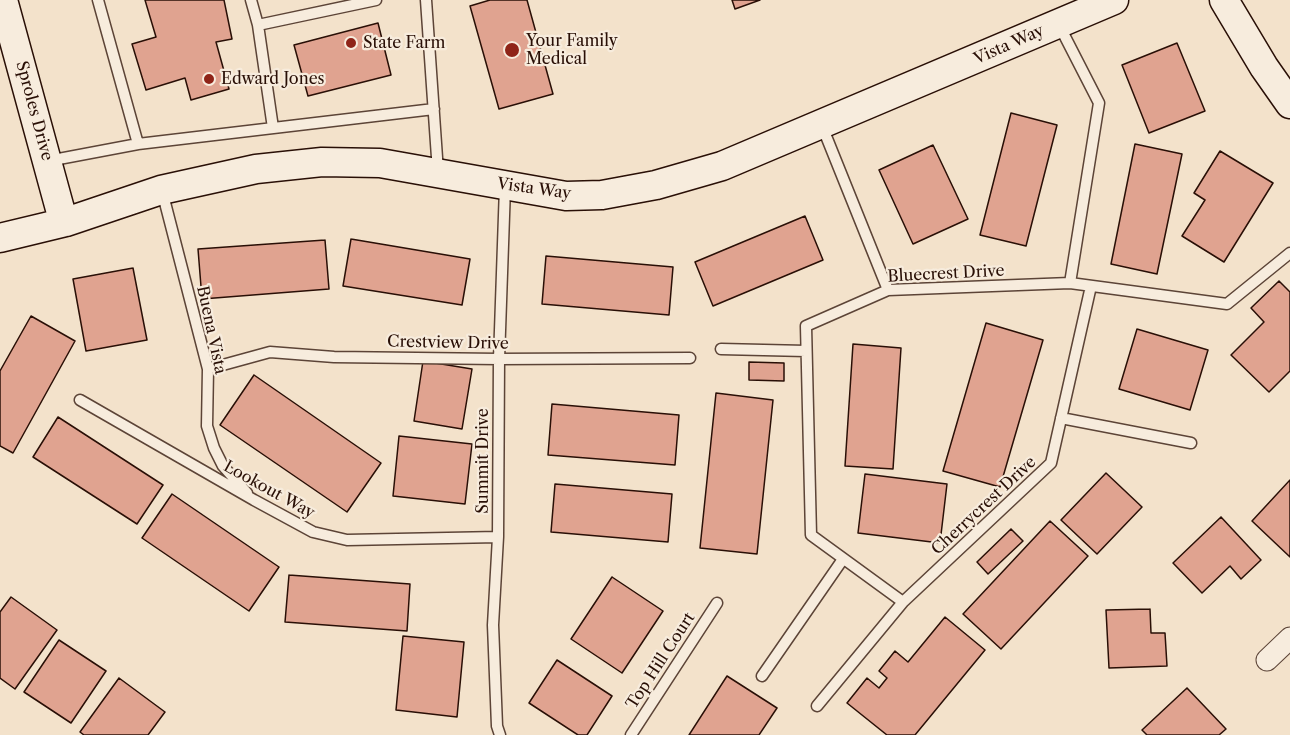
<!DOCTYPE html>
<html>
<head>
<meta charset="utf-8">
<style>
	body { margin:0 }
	canvas { display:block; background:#f3e2cb }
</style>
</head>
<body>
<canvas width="1290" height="735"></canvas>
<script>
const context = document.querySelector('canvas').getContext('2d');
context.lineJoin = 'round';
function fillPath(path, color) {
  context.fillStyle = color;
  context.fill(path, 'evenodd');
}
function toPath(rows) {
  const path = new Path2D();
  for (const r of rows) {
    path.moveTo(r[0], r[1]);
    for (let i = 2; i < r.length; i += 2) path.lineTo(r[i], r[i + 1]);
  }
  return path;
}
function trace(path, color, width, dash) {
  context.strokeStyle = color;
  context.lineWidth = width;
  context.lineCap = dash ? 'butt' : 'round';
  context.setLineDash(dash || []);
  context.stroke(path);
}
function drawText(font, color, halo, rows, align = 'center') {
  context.font = font + ' "Libre Caslon Text",serif';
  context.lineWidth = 4.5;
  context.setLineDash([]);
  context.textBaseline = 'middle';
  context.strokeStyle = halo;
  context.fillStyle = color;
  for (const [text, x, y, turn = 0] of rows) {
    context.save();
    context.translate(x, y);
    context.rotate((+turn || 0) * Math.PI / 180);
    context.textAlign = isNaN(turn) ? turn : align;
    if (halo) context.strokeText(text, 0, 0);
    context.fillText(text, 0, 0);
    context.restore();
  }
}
const building = toPath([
	[145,0,224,0,232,39,216,42,229,89,191,100,185,78,146,90,132,44,156,37,145,0],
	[490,0,527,0,553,94,499,109,470,6,490,0],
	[732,0,760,0,735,9,732,0],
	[378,23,391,75,308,96,294,45,378,23],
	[1177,43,1205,111,1149,133,1122,65,1177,43],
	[1011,113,1057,125,1026,246,980,235,1011,113],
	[1135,144,1182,154,1157,274,1111,264,1135,144],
	[933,145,968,219,913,244,879,170,933,145],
	[1220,151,1273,183,1224,262,1182,236,1205,200,1194,193,1220,151],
	[805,216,823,260,713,306,695,262,805,216],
	[351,239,470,259,462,305,343,286,351,239],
	[325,240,329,289,202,299,198,249,325,240],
	[546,256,673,267,669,315,542,304,546,256],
	[133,268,147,340,86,351,73,279,133,268],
	[1279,281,1290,292,1290,371,1269,392,1231,355,1264,322,1251,308,1279,281],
	[31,316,75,341,13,453,0,446,0,371,31,316],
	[986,323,1043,340,1000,487,943,471,986,323],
	[1137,329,1208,350,1190,410,1119,389,1137,329],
	[853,344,901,348,893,469,845,466,853,344],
	[423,361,472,369,462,429,414,421,423,361],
	[749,362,784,363,784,381,749,380,749,362],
	[254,375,381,463,347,512,220,425,254,375],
	[716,393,773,400,757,554,700,548,716,393],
	[552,404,679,415,675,465,548,455,552,404],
	[58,417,163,485,137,524,33,457,58,417],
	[399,436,472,444,465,504,393,496,399,436],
	[1106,473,1142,507,1097,554,1061,520,1106,473],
	[865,474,947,484,940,543,858,533,865,474],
	[1290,480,1290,557,1252,521,1290,480],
	[555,484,672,494,668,542,551,532,555,484],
	[172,494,279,567,249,611,142,538,172,494],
	[1221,517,1261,560,1241,579,1230,566,1202,593,1173,563,1221,517],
	[1050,521,1088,556,1001,649,963,614,1050,521],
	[1011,529,1023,541,988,574,977,562,1011,529],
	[289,575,410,584,407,631,285,622,289,575],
	[612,577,663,611,622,673,571,639,612,577],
	[11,597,57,630,15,689,0,678,0,612,11,597],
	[1150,609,1151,633,1165,633,1167,666,1109,668,1106,610,1150,609],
	[945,617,985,650,915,735,887,735,847,703,867,678,879,688,887,678,879,671,895,651,908,662,945,617],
	[403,636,464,642,457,717,396,710,403,636],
	[59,640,106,671,71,723,24,692,59,640],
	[557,660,612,696,587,735,578,735,529,703,557,660],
	[727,676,777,708,759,735,689,735,727,676],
	[119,678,165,712,148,735,84,735,80,732,119,678],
	[1187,688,1226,729,1219,735,1147,735,1142,730,1187,688]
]);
const lane = toPath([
	[98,0,138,144],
	[251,0,258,25,376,0],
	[426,0,438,172],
	[258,25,273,128],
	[1059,25,1099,103,1070,283],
	[822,126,888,290],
	[48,161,138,144,434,109],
	[162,191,208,369,207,426,214,448,223,466,247,493],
	[721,349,806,351],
	[208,369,270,352,334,357,499,359,690,358],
	[80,400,254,500,313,532,347,540,498,537],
	[1061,418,1191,443],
	[903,602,811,535,806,326,888,290,1070,283,1227,304,1290,253],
	[762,676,843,559],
	[817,706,903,602,1051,463,1091,286],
	[500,735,497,726,493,625,498,537,499,359,505,187],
	[631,735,717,603]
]);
const street = toPath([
	[1267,660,1290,638]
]);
const secondary = toPath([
	[3,0,60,209,66,222],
	[1224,0,1264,67,1290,104],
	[0,238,66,222,161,190,256,169,322,162,380,163,566,196,602,195,656,185,722,166,1114,0]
]);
const markers = [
	[351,43,6,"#8f2418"],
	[512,50,8,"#8f2418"],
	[209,79,6,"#8f2418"]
];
const poiNames = [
	["Your Family",526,41],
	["Medical",526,59],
	["State Farm",363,43],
	["Edward Jones",221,79]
];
const streetNames = [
	["Vista Way",1009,45,-24],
	["Sproles Drive",34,111,75],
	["Vista Way",534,189,8],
	["Bluecrest Drive",946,274,-3],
	["Buena Vista",211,330,78],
	["Crestview Drive",448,343,1],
	["Summit Drive",483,461,-90],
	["Lookout Way",269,490,29],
	["Cherrycrest Drive",984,506,-43],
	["Top Hill Court",661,661,-57]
];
fillPath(building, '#e0a390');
trace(building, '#290f06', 1.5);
trace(lane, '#5c4437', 13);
trace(street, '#5c4437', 23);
trace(secondary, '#290f06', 31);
trace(lane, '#f7ecdd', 10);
trace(street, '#f7ecdd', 21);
trace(secondary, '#f7ecdd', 28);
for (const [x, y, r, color] of markers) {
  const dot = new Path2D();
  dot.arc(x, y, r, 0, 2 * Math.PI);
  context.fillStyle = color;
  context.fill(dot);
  trace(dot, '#f7ecdd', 2);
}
drawText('16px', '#290f06', '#f7ecdd', poiNames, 'left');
drawText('16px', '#290f06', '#f7ecdd', streetNames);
</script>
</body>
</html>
